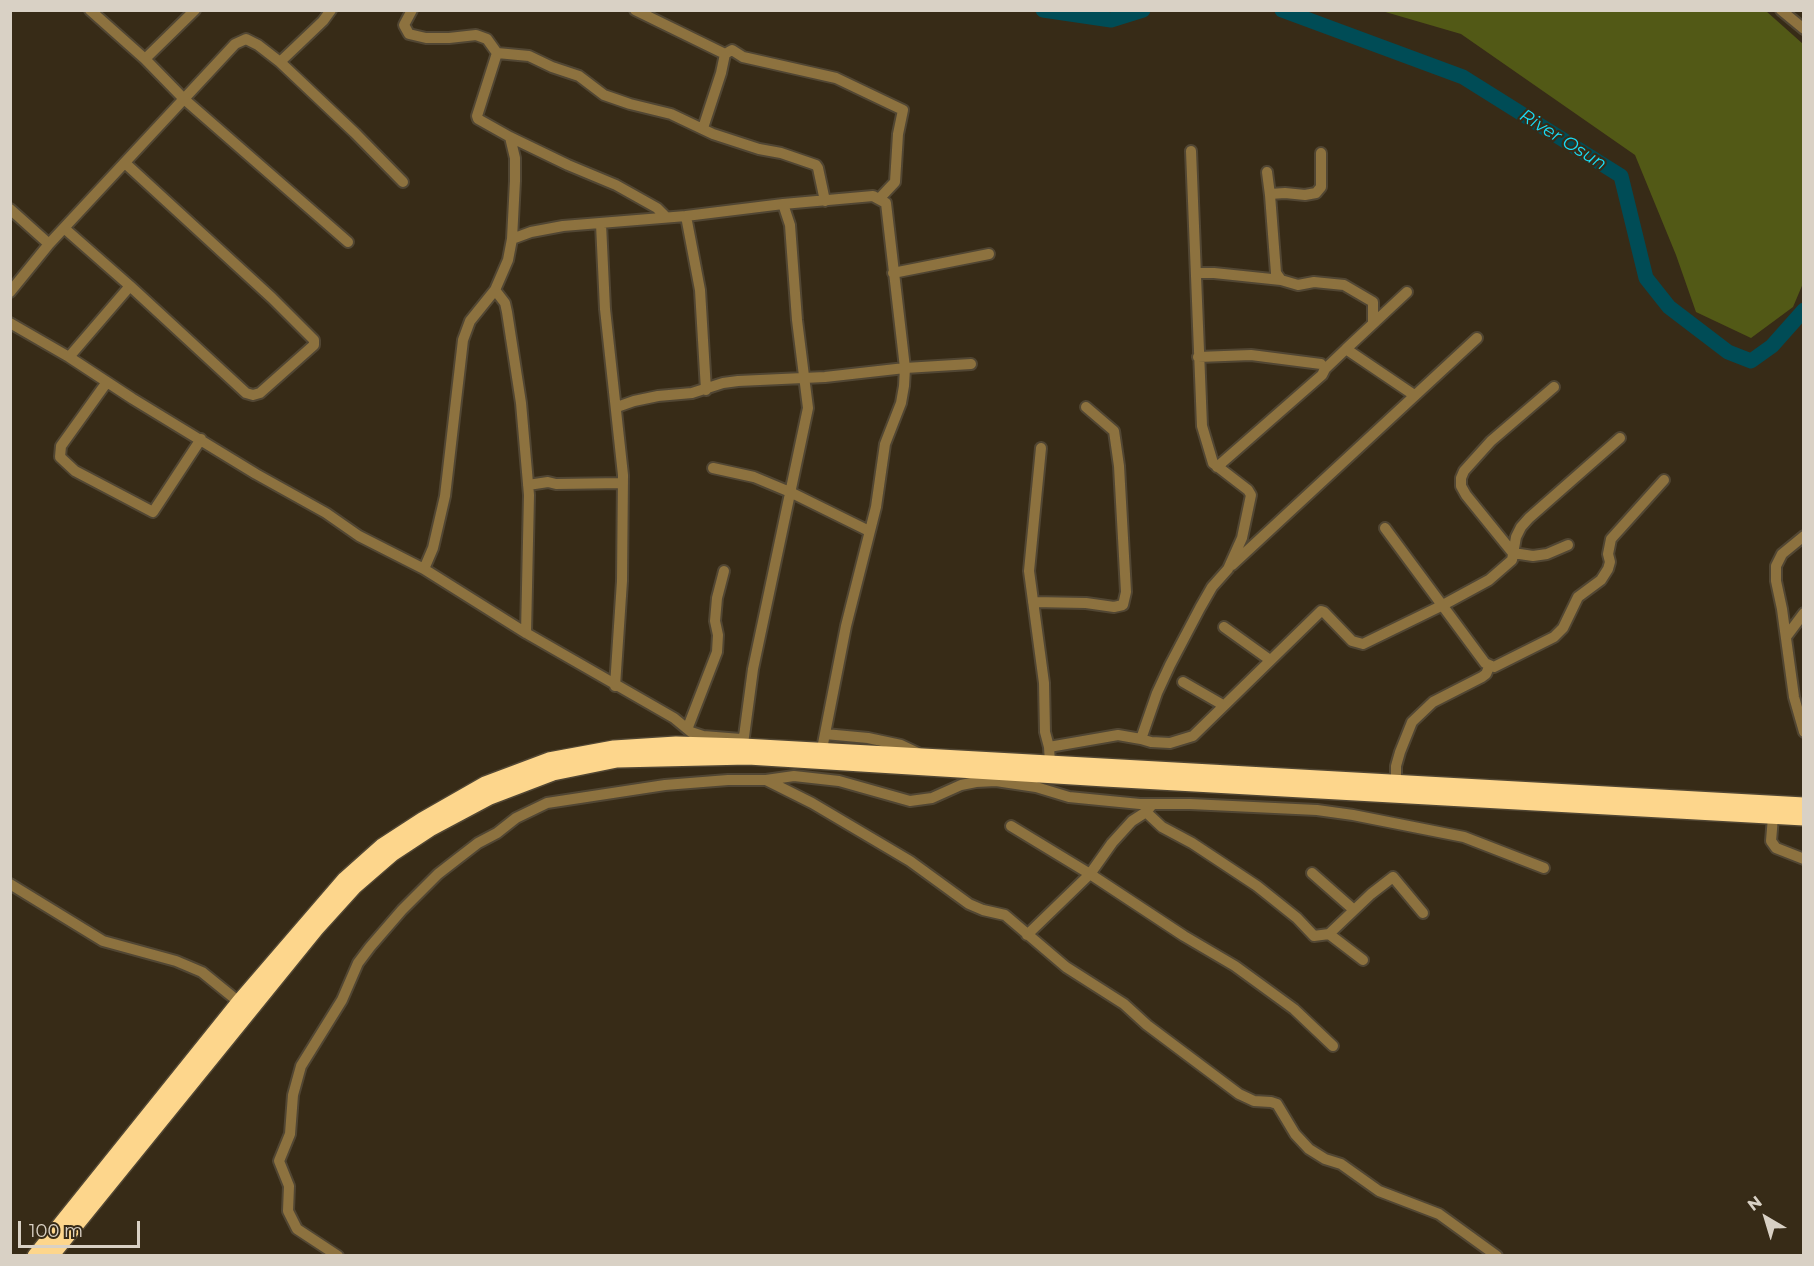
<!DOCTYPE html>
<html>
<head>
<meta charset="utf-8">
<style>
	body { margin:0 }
	#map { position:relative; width:1814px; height:1266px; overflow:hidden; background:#372b17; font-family:Montserrat,sans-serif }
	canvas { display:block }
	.frame { position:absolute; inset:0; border:12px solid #d9d1c5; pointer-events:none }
	.north { position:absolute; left:1736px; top:1188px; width:60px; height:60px; -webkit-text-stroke:4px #372b17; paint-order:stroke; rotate:322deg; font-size:16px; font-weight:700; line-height:24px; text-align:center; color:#d9d1c5 }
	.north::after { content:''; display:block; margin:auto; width:21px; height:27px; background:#d9d1c5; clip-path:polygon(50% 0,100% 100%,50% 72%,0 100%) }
	.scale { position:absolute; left:18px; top:1221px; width:122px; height:27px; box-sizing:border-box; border:3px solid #d9d1c5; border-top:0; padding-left:8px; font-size:18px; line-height:21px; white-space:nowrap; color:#d9d1c5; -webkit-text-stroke:4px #372b17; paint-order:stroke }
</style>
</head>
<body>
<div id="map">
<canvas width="1814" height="1266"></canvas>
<div class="frame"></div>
<div class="north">N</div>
<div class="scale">100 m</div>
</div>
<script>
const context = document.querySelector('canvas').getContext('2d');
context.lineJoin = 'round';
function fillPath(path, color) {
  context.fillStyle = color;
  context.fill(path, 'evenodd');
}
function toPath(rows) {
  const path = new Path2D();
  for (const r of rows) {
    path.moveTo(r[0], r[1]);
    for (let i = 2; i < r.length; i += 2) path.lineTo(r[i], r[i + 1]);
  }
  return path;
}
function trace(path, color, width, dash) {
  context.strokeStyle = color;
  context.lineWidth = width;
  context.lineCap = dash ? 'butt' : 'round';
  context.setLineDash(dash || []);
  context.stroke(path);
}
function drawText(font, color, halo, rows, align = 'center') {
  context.font = font + ' Montserrat,sans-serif';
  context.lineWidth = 4.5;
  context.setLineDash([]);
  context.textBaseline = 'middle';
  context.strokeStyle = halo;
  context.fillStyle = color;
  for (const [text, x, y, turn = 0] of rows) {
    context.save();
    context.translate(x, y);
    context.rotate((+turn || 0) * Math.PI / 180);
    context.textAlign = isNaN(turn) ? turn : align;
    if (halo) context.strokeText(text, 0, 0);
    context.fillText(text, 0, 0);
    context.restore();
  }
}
const forest = toPath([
	[1382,11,1766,11,1803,44,1804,281,1793,307,1751,338,1696,312,1676,255,1635,155,1461,34]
]);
const river = toPath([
	[1043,10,1111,20,1143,10],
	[1282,10,1463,77,1621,176,1646,278,1669,307,1728,352,1751,361,1772,346,1804,310]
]);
const minor = toPath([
	[90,10,145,59,184,99,348,242],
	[412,10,404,25,409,34,426,38,449,38,476,35,487,39,497,53],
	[635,10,725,54],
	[1781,10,1804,29],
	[497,53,529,56,552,67,579,76,604,95,630,104,671,114,713,134,759,149,781,153,816,165,818,168,825,201],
	[497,53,477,116,478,119,510,137,568,165,616,185,657,208,666,217],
	[145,59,195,10],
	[280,62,323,21,331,10],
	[703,128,721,73,725,54,732,50,743,57,836,78,903,110,898,134,895,182,879,199],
	[1267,172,1270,195,1276,273,1281,280,1298,285,1314,282,1344,285,1373,302,1373,323],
	[1270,194,1285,193,1305,195,1316,193,1321,187,1321,153],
	[10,209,49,244,10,292],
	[686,216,700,290,706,390],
	[601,224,605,309,623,475,622,581,615,686],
	[64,228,130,286,246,393,253,395,260,393,314,345,314,340,272,298,125,163],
	[512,239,531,232,563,226,686,216,783,204,873,196,886,203,905,368,904,386,901,403,885,444,876,507,846,626,822,749],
	[49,244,235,44,246,39,258,45,280,62,355,133,403,182],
	[893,273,989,254],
	[1196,273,1214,273,1281,280],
	[495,290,505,303,507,312,521,403,529,495,526,633],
	[10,323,69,357,133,399,256,474,326,513,359,536,424,569,526,633,674,718,691,732,703,736,741,739],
	[1346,349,1407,292],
	[69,357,130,286],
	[1198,357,1251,355,1321,364,1325,369,1322,375,1217,467],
	[1325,369,1346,349,1414,395],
	[107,382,61,446,60,457,75,471,153,512,201,439],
	[1554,387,1491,441,1464,471,1461,478,1461,486,1466,495,1513,553,1533,556,1547,554,1568,545],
	[617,407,634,401,658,396,692,393,723,383,738,381,825,377,905,368,971,364],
	[1041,448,1029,571,1044,683,1045,732,1049,747,1050,763],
	[713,468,754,477,790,492,869,531],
	[528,485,548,482,556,484,623,483],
	[1385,528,1485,663,1494,667,1554,637,1563,628,1578,597,1601,580,1608,569,1610,562,1608,554,1611,539,1664,480],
	[1804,536,1782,554,1776,566,1776,581,1782,609,1794,697,1804,732],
	[1232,565,1477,338],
	[424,569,433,548,445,496,463,340,470,321,495,290,508,260,512,239,515,181,515,158,510,137],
	[1033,602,1086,603,1114,607,1123,605,1126,592,1119,466,1114,431,1086,407],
	[1224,627,1270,660],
	[1786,637,1804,613],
	[1183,682,1223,705],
	[688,727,717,652,718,635,715,621,717,598,724,571],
	[825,734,868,738,901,745,918,753],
	[1141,739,1151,742,1170,743,1193,736,1321,611,1324,612,1352,641,1363,644,1443,605,1489,580,1512,560,1516,537,1521,527,1529,518,1620,438],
	[743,744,753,669,808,408,797,320,790,225,783,204],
	[1049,747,1118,735,1141,739,1157,693,1170,665,1200,608,1212,587,1228,569,1242,538,1251,495,1248,490,1213,463,1202,426,1191,151],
	[766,780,812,803,910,861,969,904,983,910,1005,915,1066,967,1124,1004,1147,1025,1239,1094,1254,1101,1271,1102,1277,1104,1295,1134,1309,1149,1325,1159,1341,1164,1379,1191,1439,1214,1497,1256],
	[1396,783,1396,766,1400,752,1412,722,1433,702,1482,677,1486,674,1489,667],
	[1146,812,1162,827,1192,843,1257,886,1297,918,1314,936,1329,934,1371,894,1393,877,1423,913],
	[1773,817,1771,841,1776,848,1804,859],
	[1011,826,1090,874,1184,936,1235,966,1294,1009,1333,1046],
	[1312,873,1354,910],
	[10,884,103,941,176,961,202,972,239,1002],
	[1329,934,1363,960],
	[1027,935,1090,874,1112,843,1132,821,1146,812,1151,806],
	[338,1256,297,1229,288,1211,289,1186,279,1161,290,1134,293,1095,301,1066,342,1000,358,963,370,947,402,910,438,874,456,860,478,843,497,833,516,818,547,803,665,785,728,780,766,780,794,776,839,781,910,801,932,798,961,785,976,782,996,781,1036,787,1069,797,1140,804,1190,804,1317,810,1353,815,1464,837,1544,868]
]);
const highway = toPath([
	[35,1256,239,1002,345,879,382,846,422,820,485,784,549,760,614,748,676,744,743,746,1804,805],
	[51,1256,316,929,355,886,392,854,430,829,490,797,553,773,617,760,748,757,1105,779,1804,818]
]);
const waterNames = [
	["River Osun",1563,140,32]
];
fillPath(forest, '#525916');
trace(river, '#004c56', 15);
trace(minor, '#514633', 14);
trace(highway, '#514633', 18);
trace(minor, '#8d723f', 10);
trace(highway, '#fdd68c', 15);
drawText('italic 18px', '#19ddf7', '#372b17', waterNames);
</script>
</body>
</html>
